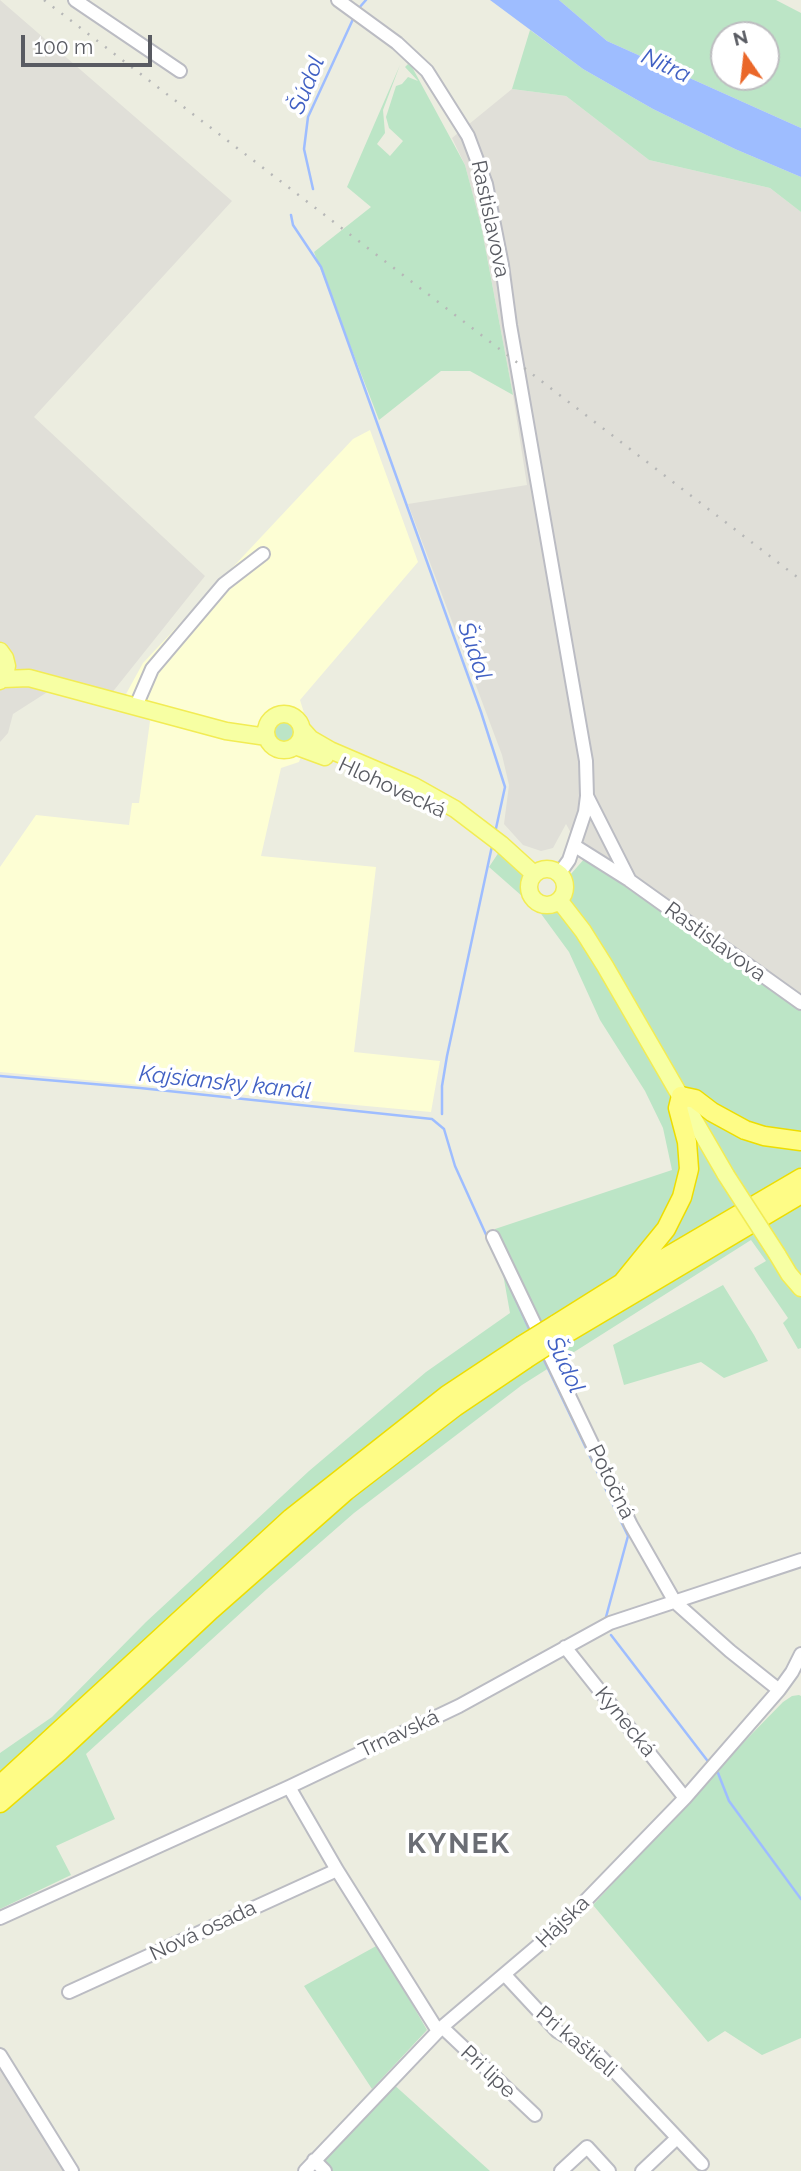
<!DOCTYPE html>
<html>
<head>
<meta charset="utf-8">
<style>
	body { margin:0 }
	#map { position:relative; width:801px; height:2171px; overflow:hidden; background:#ecede0; font-family:Raleway,sans-serif }
	canvas { display:block }
	.north { position:absolute; left:710px; top:21px; width:70px; height:70px; box-sizing:border-box; background:#fff; border:2px solid #bdbdc0; border-radius:50%; rotate:346deg; font-size:19px; font-weight:700; line-height:28px; text-align:center; color:#595b62 }
	.north::after { content:''; display:block; margin:auto; width:24px; height:32px; background:#ea6729; clip-path:polygon(50% 0,100% 100%,50% 72%,0 100%) }
	.scale { position:absolute; left:21px; top:35px; width:131px; height:32px; box-sizing:border-box; border:4px solid #595b62; border-top:0; padding-left:9px; font-size:21px; line-height:24px; white-space:nowrap; color:#595b62; -webkit-text-stroke:5px #fff; paint-order:stroke }
</style>
</head>
<body>
<div id="map">
<canvas width="801" height="2171"></canvas>
<div class="north">N</div>
<div class="scale">100 m</div>
</div>
<script>
const context = document.querySelector('canvas').getContext('2d');
context.lineJoin = 'round';
function fillPath(path, color) {
  context.fillStyle = color;
  context.fill(path, 'evenodd');
}
function toPath(rows) {
  const path = new Path2D();
  for (const r of rows) {
    if (r.length === 3) {
      path.moveTo(r[0] + r[2], r[1]);
      path.arc(r[0], r[1], r[2], 0, 2 * Math.PI);
      continue;
    }
    path.moveTo(r[0], r[1]);
    for (let i = 2; i < r.length; i += 2) path.lineTo(r[i], r[i + 1]);
  }
  return path;
}
function trace(path, color, width, dash) {
  context.strokeStyle = color;
  context.lineWidth = width;
  context.lineCap = dash ? 'butt' : 'round';
  context.setLineDash(dash || []);
  context.stroke(path);
}
function drawText(font, color, halo, rows, align = 'center') {
  context.font = font + ' Raleway,sans-serif';
  context.lineWidth = 7;
  context.setLineDash([]);
  context.textBaseline = 'middle';
  context.strokeStyle = halo;
  context.fillStyle = color;
  for (const [text, x, y, turn = 0] of rows) {
    context.save();
    context.translate(x, y);
    context.rotate((+turn || 0) * Math.PI / 180);
    context.textAlign = isNaN(turn) ? turn : align;
    if (halo) context.strokeText(text, 0, 0);
    context.fillText(text, 0, 0);
    context.restore();
  }
}
const commercial = toPath([
	[370,430,418,562,300,700,310,732,299,762,281,768,261,856,376,867,354,1052,440,1061,431,1112,0,1072,0,867,36,815,129,825,132,803,139,803,150,721,126,694,143,663,353,439]
]);
const industrial = toPath([
	[0,0,232,201,34,417,205,576,103,704,49,691,13,714,8,733,0,742],
	[512,89,566,96,649,160,770,188,801,212,801,1011,585,858,566,824,553,848,541,851,523,845,504,824,509,785,502,755,408,504,527,485,513,395,481,225,465,165,452,138],
	[0,2046,80,2171,0,2171]
]);
const green = toPath([
	[559,0,776,0,801,13,801,128,607,41],
	[724,35,766,35,766,77,724,77],
	[530,30,583,69,653,109,735,149,801,177,801,212,770,188,649,160,566,96,512,89],
	[408,64,412,67,465,165,481,225,513,395,470,371,441,371,379,420,314,252,371,207,347,187,400,65,383,110,385,133,377,144,390,156,403,141,389,128,386,117,396,86,402,84,408,77,418,81,405,67],
	[284,732,11],
	[499,852,548,900,585,858,801,1011,801,1348,798,1349,783,1323,788,1318,755,1270,754,1268,766,1261,751,1240,522,1385,354,1513,267,1589,86,1754,115,1819,56,1846,71,1875,0,1909,0,1753,52,1717,146,1622,309,1471,426,1372,510,1313,495,1229,672,1170,663,1128,645,1091,600,1020,569,952,539,911,489,867],
	[723,1285,754,1335,768,1361,724,1378,701,1362,624,1385,613,1345],
	[799,1695,801,1696,801,2038,762,2055,725,2031,708,2042,593,1905,738,1748,783,1702,792,1696],
	[378,1945,427,2030,372,2089,304,1986],
	[392,2083,490,2171,331,2171,319,2160]
]);
const water = toPath([
	[490,0,559,0,607,41,801,128,801,177,735,149,653,109,583,69]
]);
const stream = toPath([
	[359,8,366,0],
	[313,189,304,149,308,117,354,17],
	[291,215,293,225,321,267,481,712,505,787,495,833],
	[0,1076,140,1088,432,1119,444,1129,455,1166,488,1239],
	[442,1114,442,1086,447,1056,492,846],
	[495,1254,530,1331],
	[542,1356,628,1536,606,1617],
	[611,1635,710,1764],
	[718,1773,729,1801,801,1899]
]);
const minor = toPath([
	[75,0,180,71],
	[338,0,397,43,427,71,468,136,486,184,502,265,510,325,586,761,587,796,585,812,569,860,559,874],
	[136,706,152,669,224,584,263,554],
	[587,796,629,879],
	[575,846,629,880,801,1003],
	[493,1237,631,1525,675,1602,730,1651,779,1690],
	[565,1647,685,1798],
	[289,1787,337,1870,438,2031],
	[0,1918,289,1787,459,1706,610,1623,801,1560],
	[505,1975,557,2031,601,2057,702,2164],
	[69,1992,337,1870],
	[442,2027,535,2115],
	[0,2055,72,2171],
	[314,2160,325,2171],
	[305,2171,442,2027,561,1926,685,1798,779,1690,792,1672,801,1654],
	[561,2171,587,2147,609,2171],
	[642,2171,677,2138]
]);
const major = toPath([
	[0,651,5,658,7,666,5,675,0,681],
	[3,679,29,678,226,731,267,737],
	[284,732,18],
	[302,729,311,739,330,750,414,786,455,809,501,844,534,874],
	[295,746,325,757],
	[547,887,18],
	[559,900,583,931,605,966,726,1175],
	[777,1254,789,1274,801,1288]
]);
const highway = toPath([
	[622,1283,666,1229,682,1197,689,1169,687,1142,678,1108,681,1096,695,1099,712,1112,745,1130,764,1136,801,1141],
	[555,1325,622,1283,801,1178],
	[562,1336,801,1194],
	[0,1785,291,1518,447,1395,521,1346],
	[0,1803,59,1752,211,1610,346,1491,455,1407,526,1359]
]);
const rail = toPath([
	[44,0,801,580]
]);
const majorBridge = toPath([
	[726,1175,777,1254]
]);
const highwayBridge = toPath([
	[521,1346,555,1325],
	[526,1359,562,1336]
]);
const streetNames = [
	["Rastislavova",490,219,78],
	["Hlohovecká",392,788,25],
	["Rastislavova",715,942,36],
	["Potočná",611,1482,64],
	["Kynecká",625,1722,51],
	["Trnavská",399,1734,-25],
	["Hájska",563,1922,-44],
	["Nová osada",203,1931,-25],
	["Pri kaštieli",576,2042,40],
	["Pri lipe",488,2072,43]
];
const waterNames = [
	["Nitra",666,66,25],
	["Šúdol",307,85,-68],
	["Šúdol",474,651,71],
	["Kajsiansky kanál",225,1083,6],
	["Šúdol",565,1365,65]
];
const districtNames = [
	["KYNEK",459,1845]
];
fillPath(commercial, '#fdfed4');
fillPath(industrial, '#e0dfd8');
fillPath(green, '#bce5c6');
fillPath(water, '#9ebdff');
trace(stream, '#9ebdff', 2.5);
trace(minor, '#bbbcc3', 16);
trace(major, '#f2ec54', 19);
trace(highway, '#eddd00', 21);
trace(minor, '#fff', 12);
trace(major, '#f7ffa3', 16);
trace(highway, '#fefc86', 18);
trace(rail, '#b6b7b7', 2.5, [2, 9]);
trace(majorBridge, '#f2ec54', 19, []);
trace(highwayBridge, '#eddd00', 21, []);
trace(majorBridge, '#f7ffa3', 16);
trace(highwayBridge, '#fefc86', 18);
drawText('21px', '#595b62', '#fff', streetNames);
drawText('italic 23px', '#4060c3', '#fff', waterNames);
context.letterSpacing = '2px';
drawText('bold 28px', '#6a6d74', '#fff', districtNames);
context.letterSpacing = '0px';
</script>
</body>
</html>
